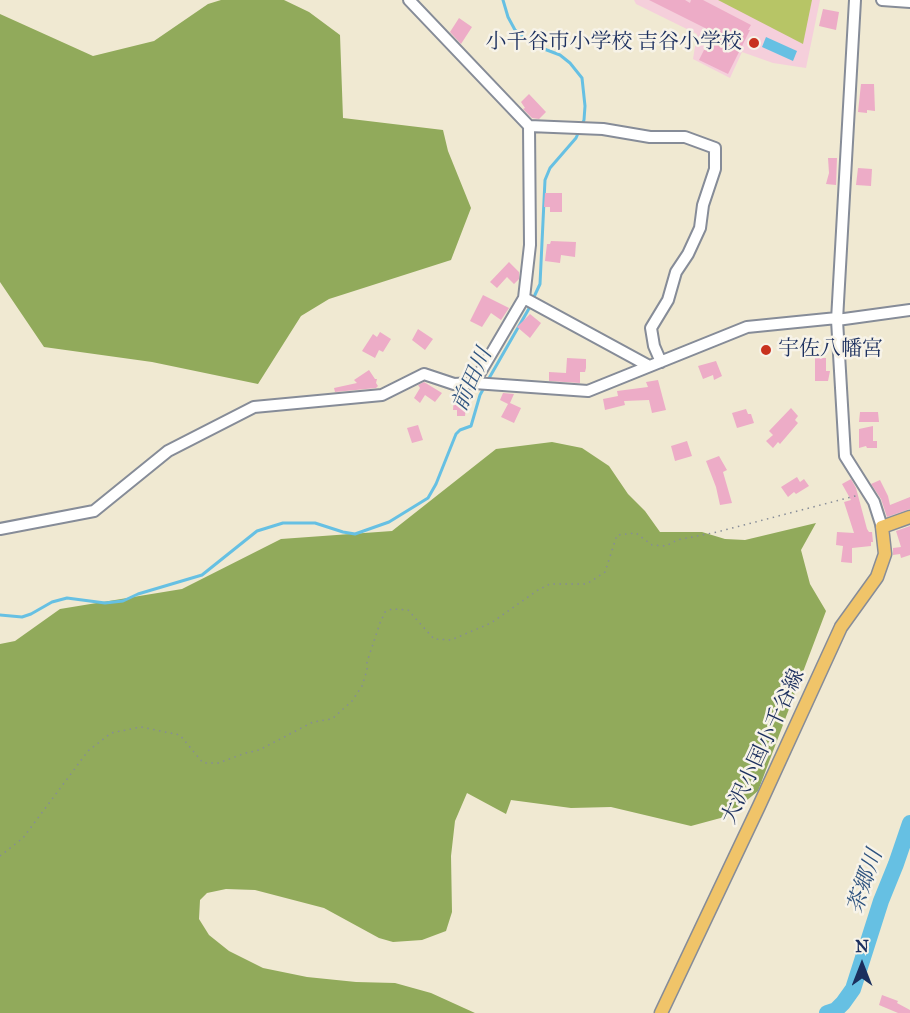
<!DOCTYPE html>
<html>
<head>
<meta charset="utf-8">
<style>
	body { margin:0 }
	#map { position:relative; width:910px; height:1013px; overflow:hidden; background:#f0e9d2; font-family:"IM FELL Great Primer",serif }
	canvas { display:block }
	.north { position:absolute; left:832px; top:935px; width:60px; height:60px; -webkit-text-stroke:4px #f7f3e8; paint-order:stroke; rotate:0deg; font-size:16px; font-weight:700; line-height:24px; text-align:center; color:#1b2f5e }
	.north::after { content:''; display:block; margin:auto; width:21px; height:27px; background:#1b2f5e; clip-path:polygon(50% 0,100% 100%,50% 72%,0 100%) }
</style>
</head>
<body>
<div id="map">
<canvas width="910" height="1013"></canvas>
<div class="north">N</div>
</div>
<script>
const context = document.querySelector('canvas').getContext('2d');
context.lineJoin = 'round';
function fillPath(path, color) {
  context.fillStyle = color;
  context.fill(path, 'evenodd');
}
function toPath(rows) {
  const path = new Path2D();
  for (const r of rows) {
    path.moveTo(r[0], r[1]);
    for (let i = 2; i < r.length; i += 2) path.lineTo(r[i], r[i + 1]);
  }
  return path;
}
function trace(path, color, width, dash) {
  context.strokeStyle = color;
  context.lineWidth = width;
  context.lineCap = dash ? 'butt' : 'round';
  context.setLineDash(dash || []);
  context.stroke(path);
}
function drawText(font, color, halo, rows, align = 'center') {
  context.font = font + ' "IM FELL Great Primer","Noto Serif JP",serif';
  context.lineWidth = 5;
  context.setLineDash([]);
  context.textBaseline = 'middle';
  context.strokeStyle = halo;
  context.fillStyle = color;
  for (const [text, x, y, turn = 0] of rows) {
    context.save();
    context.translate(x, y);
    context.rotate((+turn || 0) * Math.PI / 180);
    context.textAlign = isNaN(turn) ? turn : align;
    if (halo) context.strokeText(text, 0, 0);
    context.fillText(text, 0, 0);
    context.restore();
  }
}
const built = toPath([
	[634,0,820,0,806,68,773,63,742,52,730,78,693,59,697,34,636,4]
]);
const green = toPath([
	[718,0,812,0,803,44]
]);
const forest = toPath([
	[221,0,284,0,309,12,340,35,343,118,443,130,448,151,471,208,451,260,329,299,301,316,258,384,152,362,44,347,0,282,0,14,93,56,154,41,208,4],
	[552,442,582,448,609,466,628,494,645,511,660,532,702,532,725,539,745,540,816,523,801,550,810,584,826,611,758,791,728,816,691,826,611,807,571,808,511,800,506,814,467,793,455,821,451,856,452,912,446,931,422,940,393,942,379,938,324,908,255,890,226,889,207,893,200,900,199,919,209,935,229,951,263,968,307,977,356,982,395,983,431,993,475,1013,0,1013,0,644,15,641,60,609,182,589,281,539,392,531,496,449]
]);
const water = toPath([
	[766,37,797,51,793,61,762,47]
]);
const stream = toPath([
	[503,0,508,17,515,30,531,44,560,55,570,63,582,78,585,106,584,120,576,138,550,168,545,180,540,284,533,299],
	[488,380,531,305],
	[0,615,22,617,31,614,52,602,67,598,105,603,123,601,138,594,202,575,257,531,283,523,315,523,343,532,355,534,389,522,428,498,436,484,456,434,460,430,471,426,480,395,485,386]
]);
const river = toPath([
	[827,1013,836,1010,843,1003,853,989,881,901,896,864,910,823]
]);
const building = toPath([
	[649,0,685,0,690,3,691,0,703,0,751,25,748,30,750,30,728,74,699,60,713,32],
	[823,9,839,12,836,30,819,26],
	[459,18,472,27,461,44,450,32],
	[861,84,874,84,875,111,867,110,867,113,858,112],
	[529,94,546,112,539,119,532,118,523,109,525,108,521,102],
	[828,158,837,158,836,185,826,184,829,173],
	[858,168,872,169,871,186,856,185],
	[545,193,562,193,562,212,550,212,550,207,544,207],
	[551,241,576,242,575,257,561,255,560,263,545,261,547,244,550,244],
	[509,262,519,272,519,279,514,284,507,277,497,288,490,282],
	[483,295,509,308,501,320,491,313,482,327,470,321],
	[530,314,541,323,530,338,517,327],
	[418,329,433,339,425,350,412,340],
	[380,332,391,339,383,352,379,350,375,358,362,351,373,334,377,337],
	[567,358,586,359,586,368,585,372,580,372,580,383,549,381,549,372,566,373],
	[815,358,826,358,826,371,830,371,828,381,815,381],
	[716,361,722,376,714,380,713,375,703,379,698,366],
	[369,370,375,379,377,379,376,383,378,386,376,388,335,392,334,388,357,383,354,380],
	[658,380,666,410,652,413,649,400,624,401,625,405,605,410,603,399,618,396,617,391,648,387,646,382],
	[424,382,442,393,435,402,425,395,420,403,414,398,420,388,418,385],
	[503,393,514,394,510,403,521,408,514,423,501,417,508,404,500,400],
	[454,397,471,399,470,408,466,407,465,416,457,416,457,410,453,410],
	[791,408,798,416,795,420,798,423,780,444,778,442,773,448,766,441,773,435,769,431],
	[746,409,748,414,751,414,754,423,737,428,732,413],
	[860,412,878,412,879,422,859,422],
	[418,425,423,440,412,443,407,428],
	[873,426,873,441,877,441,877,448,867,448,866,446,859,448,859,429],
	[687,441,692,456,675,461,671,446],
	[719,456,727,470,723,472,732,503,720,505,716,487,706,461],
	[797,477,800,482,804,479,809,486,796,494,794,492,788,497,781,487],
	[851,479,856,488,867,529,869,532,872,532,873,542,871,542,871,546,852,548,852,563,841,562,843,546,836,545,837,532,854,533,844,502,851,500,842,484],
	[880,480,888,496,890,505,910,497,910,509,887,517,881,499,871,484],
	[910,526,910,555,901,558,900,554,893,555,893,548,901,547,896,531],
	[882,995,898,1001,897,1003,910,1010,910,1013,898,1013,879,1005]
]);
const path = toPath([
	[0,856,23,838,88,751,111,733,141,727,180,735,203,763,218,763,246,753,259,750,313,722,332,719,352,701,362,686,367,670,367,662,380,623,385,612,392,609,408,610,434,639,451,640,491,623,538,590,550,584,586,584,593,580,605,572,617,535,636,533,652,545,666,546,677,540,717,532,859,495]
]);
const minor = toPath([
	[409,0,529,126,530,245,524,298,474,383],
	[855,0,837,320,845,456,874,502,882,527],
	[882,0,910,2],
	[529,126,603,129,650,137,685,137,715,148,715,169,703,205,700,228,688,254,676,272,668,300,651,328,654,346,661,362],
	[524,298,649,366],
	[837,320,910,310],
	[0,529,94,511,168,451,254,407,382,395,424,374,454,384,474,383,588,391,747,327,837,318]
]);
const major = toPath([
	[661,1013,759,806,841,627,877,577,885,554,882,527,910,517]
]);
const markers = [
	[754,43,6,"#c8321e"],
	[766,350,6,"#c8321e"]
];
const poiNames = [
	["小千谷市小学校 吉谷小学校",742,43],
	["宇佐八幡宮",778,350,"left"]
];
const streetNames = [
	["大沢小国小千谷線",764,747,-65]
];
const waterNames = [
	["前田川",473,380,-66],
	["茶郷川",866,882,-71]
];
fillPath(built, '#f5cfdb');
fillPath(green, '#b7c566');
fillPath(forest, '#91aa5b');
fillPath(water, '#66c0e3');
trace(stream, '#66c0e3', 3);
trace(river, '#66c0e3', 16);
fillPath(building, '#edacc7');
trace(minor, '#868c98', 14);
trace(major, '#868c98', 15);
trace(path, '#868c98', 1.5, [1.5, 4.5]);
trace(minor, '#fff', 10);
trace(major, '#f0c469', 12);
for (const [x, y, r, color] of markers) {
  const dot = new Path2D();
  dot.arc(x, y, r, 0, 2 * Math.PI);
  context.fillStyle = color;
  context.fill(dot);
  trace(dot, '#f7f3e8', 2);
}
drawText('21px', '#1b2f5e', '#f7f3e8', poiNames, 'right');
drawText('21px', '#1b2f5e', '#f7f3e8', streetNames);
drawText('italic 22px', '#2e537f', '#f7f3e8', waterNames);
</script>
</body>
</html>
